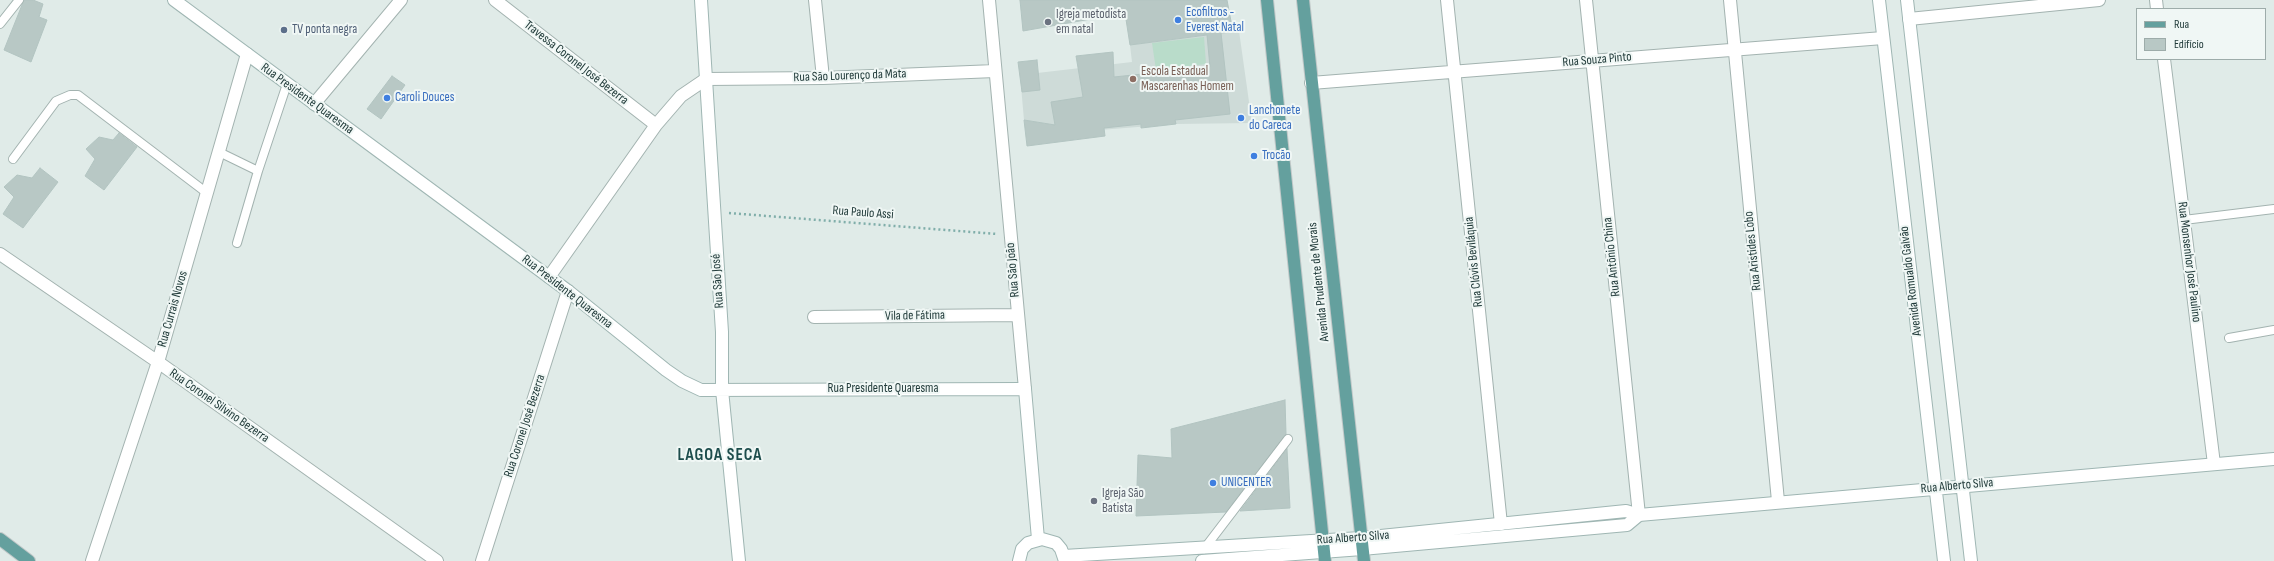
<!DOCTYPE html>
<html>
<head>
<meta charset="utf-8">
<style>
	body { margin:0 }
	#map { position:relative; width:2274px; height:561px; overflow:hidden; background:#e0ebe8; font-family:"Sofia Sans Condensed",sans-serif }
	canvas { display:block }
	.legend { position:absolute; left:2136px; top:8px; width:130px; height:52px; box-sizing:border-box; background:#f0f7f5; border:1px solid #9dacaa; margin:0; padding:5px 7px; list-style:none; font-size:12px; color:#213b3a }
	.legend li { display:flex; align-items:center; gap:8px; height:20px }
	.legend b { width:20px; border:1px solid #9dacaa }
</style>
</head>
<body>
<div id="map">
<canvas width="2274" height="561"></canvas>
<ul class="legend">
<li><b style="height:5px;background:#64a09e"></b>Rua</li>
<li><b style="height:11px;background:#b8c8c5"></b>Edifício</li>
</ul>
</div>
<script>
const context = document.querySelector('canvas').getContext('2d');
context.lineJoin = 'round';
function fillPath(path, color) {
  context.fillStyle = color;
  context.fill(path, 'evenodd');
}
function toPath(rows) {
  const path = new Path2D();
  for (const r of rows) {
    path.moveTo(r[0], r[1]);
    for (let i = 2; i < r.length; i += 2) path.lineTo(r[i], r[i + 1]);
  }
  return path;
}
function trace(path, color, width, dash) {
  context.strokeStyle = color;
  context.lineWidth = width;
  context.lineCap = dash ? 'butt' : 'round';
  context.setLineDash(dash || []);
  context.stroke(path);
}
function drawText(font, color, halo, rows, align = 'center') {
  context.font = font + ' "Sofia Sans Condensed",sans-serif';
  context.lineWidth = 4;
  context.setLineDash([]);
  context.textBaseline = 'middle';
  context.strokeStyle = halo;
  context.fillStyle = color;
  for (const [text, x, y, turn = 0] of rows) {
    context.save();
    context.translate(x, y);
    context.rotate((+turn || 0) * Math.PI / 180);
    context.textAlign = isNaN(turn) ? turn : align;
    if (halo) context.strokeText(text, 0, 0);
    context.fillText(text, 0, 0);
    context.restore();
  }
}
const built = toPath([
	[1239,31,1252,123,1176,124,1087,131,1024,120,1020,75,1132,62,1130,45]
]);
const green = toPath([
	[1204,37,1206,64,1156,70,1152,43]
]);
const building = toPath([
	[24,0,33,0,43,4,39,17,47,20,31,62,4,50,24,0],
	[1020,0,1227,0,1233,32,1221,33,1230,114,1175,120,1176,124,1141,128,1141,124,1104,128,1105,136,1027,146,1024,120,1055,125,1051,102,1083,97,1076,56,1113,52,1114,77,1210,67,1207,35,1130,45,1125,13,1023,31,1020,0],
	[1037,60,1040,90,1022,92,1018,62,1037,60],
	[392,76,405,85,381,119,367,109,392,76],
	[119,133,137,147,104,190,85,176,95,159,86,149,99,137,113,140,119,133],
	[40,168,58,182,23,228,3,214,14,197,4,187,17,175,32,178,40,168],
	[1285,400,1286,434,1226,512,1136,516,1138,455,1172,458,1171,429,1285,400],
	[1287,449,1290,508,1240,511,1287,449]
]);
const path = toPath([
	[729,213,997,234]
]);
const lane = toPath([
	[0,24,19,0],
	[219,152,258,171,237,243],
	[13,159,56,101,70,95,78,95,207,193],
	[258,171,287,84],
	[2184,220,2274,209],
	[2229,338,2274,330],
	[1204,549,1288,439]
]);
const street = toPath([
	[495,0,656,125],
	[815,0,823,78],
	[989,0,1025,389],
	[1447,0,1501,524],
	[1586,0,1639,515],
	[1730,0,1778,501],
	[2156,0,2157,9],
	[1909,19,2099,0],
	[2164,59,2214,464],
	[1311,83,1883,38],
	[314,104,401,0],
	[0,254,158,362,437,561],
	[549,277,656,125,681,96,706,79,823,78,995,71],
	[814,317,1017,315],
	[92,561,158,362,247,54],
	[482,561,568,291]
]);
const secondary = toPath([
	[174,0,568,291,666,370,682,381,701,390,1025,389,1038,539],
	[701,0,722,332,722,390,739,561],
	[1879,0,1944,561],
	[1907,0,1971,561],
	[1064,556,1361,538,1626,511,1639,515,2274,459],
	[1019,561,1022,549,1028,543,1042,539,1056,543,1061,549,1065,561],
	[1202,561,1362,549,1627,525,1639,515]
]);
const primary = toPath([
	[1267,0,1325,561],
	[1303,0,1364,561],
	[0,539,29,561]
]);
const markers = [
	[1178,20,4,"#3f7fe0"],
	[1048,22,4,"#6b7280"],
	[284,30,4,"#5c6f8a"],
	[1133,79,4,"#8d6e63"],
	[387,98,4,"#3f7fe0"],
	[1241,118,4,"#3f7fe0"],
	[1254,156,4,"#3f7fe0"],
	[1213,483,4,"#3f7fe0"],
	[1094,501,4,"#6b7280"]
];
const shopNames = [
	["Ecofiltros -",1186,13],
	["Everest Natal",1186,28],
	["Caroli Douces",395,98],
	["Lanchonete",1249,111],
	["do Careca",1249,126],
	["Trocão",1262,156],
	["UNICENTER",1221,483]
];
const worshipNames = [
	["Igreja metodista",1056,15],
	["em natal",1056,30],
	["Igreja São",1102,494],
	["Batista",1102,509]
];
const serviceNames = [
	["TV ponta negra",292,30]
];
const streetNames = [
	["Rua Souza Pinto",1597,60,-5],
	["Travessa Coronel José Bezerra",576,63,38],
	["Rua São Lourenço da Mata",850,76,-2],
	["Rua Presidente Quaresma",307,99,36],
	["Rua Paulo Assi",863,213,4],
	["Rua Aristides Lobo",1753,251,-96],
	["Rua Antônio China",1612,257,-96],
	["Rua Clóvis Beviláquia",1474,262,-96],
	["Rua Monsenhor José Paulino",2189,262,83],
	["Rua São João",1013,270,-95],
	["Rua São José",718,281,-94],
	["Avenida Romualdo Galvão",1911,281,-97],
	["Avenida Prudente de Morais",1319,282,-96],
	["Rua Presidente Quaresma",567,292,38],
	["Rua Currais Novos",173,309,-74],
	["Vila de Fátima",915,316,-1],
	["Rua Presidente Quaresma",883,389],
	["Rua Coronel Silvino Bezerra",219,406,35],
	["Rua Coronel José Bezerra",525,426,-72],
	["Rua Alberto Silva",1957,486,-5],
	["Rua Alberto Silva",1353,538,-4]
];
const educationNames = [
	["Escola Estadual",1141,72],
	["Mascarenhas Homem",1141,87]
];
const districtNames = [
	["LAGOA SECA",720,456]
];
fillPath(built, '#cedbd8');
fillPath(green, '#b9dcca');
fillPath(building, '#b8c8c5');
trace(building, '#b2c4c1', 1);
trace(lane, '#a3b3b0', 10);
trace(street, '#a3b3b0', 14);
trace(secondary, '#9fb6b3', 14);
trace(primary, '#c1c8c8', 14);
trace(path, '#80aeaa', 2.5, [2, 3]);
trace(lane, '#fff', 8);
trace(street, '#fff', 12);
trace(secondary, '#fff', 12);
trace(primary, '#64a09e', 12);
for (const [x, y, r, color] of markers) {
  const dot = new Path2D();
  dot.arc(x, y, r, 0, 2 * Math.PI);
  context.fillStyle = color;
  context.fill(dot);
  trace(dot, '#f0f7f5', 1.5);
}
drawText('13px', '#366cbe', '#f0f7f5', shopNames, 'left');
drawText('13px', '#5b616d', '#f0f7f5', worshipNames, 'left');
drawText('13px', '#4e5e75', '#f0f7f5', serviceNames, 'left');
drawText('13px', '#213b3a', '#f0f7f5', streetNames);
drawText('13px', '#785e54', '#f0f7f5', educationNames, 'left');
context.letterSpacing = '1px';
drawText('bold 17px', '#1d4d4c', '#f0f7f5', districtNames);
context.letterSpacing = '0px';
</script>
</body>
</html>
